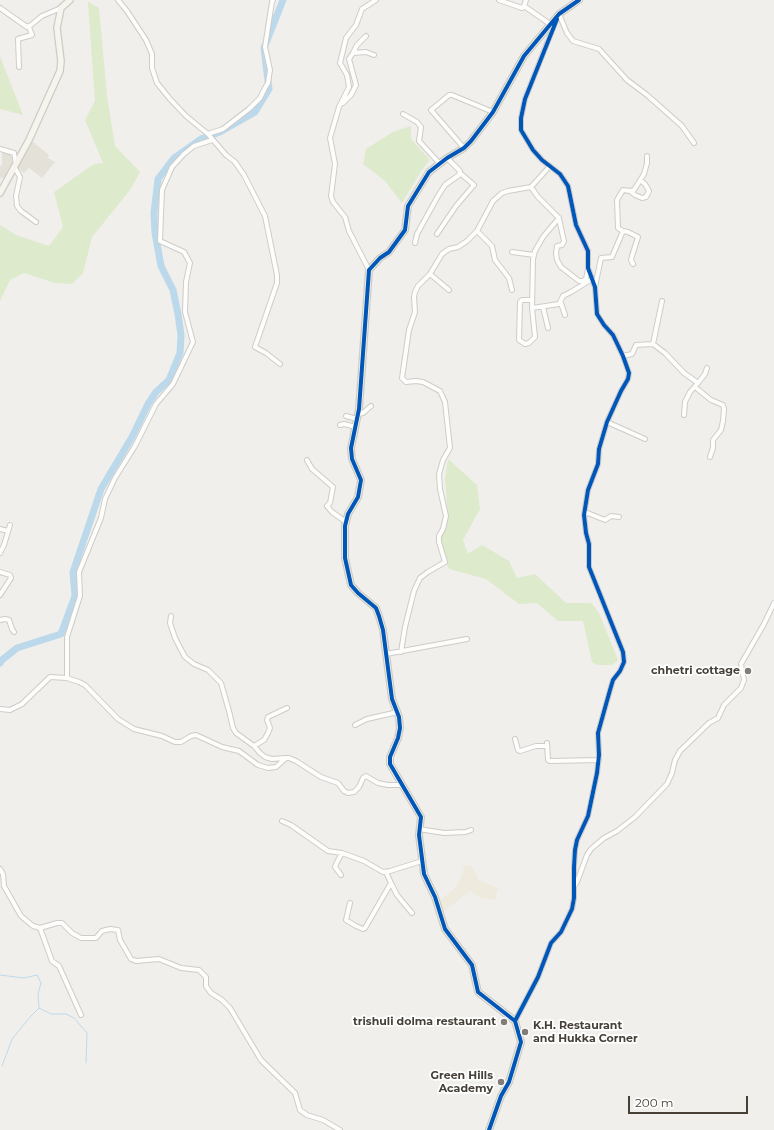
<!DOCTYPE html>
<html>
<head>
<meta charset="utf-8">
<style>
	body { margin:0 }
	#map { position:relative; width:774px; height:1130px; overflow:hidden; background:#f0efeb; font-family:Montserrat,sans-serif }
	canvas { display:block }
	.scale { position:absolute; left:628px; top:1096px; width:120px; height:18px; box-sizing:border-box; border:2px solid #464037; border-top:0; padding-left:5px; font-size:12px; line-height:14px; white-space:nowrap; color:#464037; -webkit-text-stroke:3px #fff; paint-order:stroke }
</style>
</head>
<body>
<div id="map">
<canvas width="774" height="1130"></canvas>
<div class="scale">200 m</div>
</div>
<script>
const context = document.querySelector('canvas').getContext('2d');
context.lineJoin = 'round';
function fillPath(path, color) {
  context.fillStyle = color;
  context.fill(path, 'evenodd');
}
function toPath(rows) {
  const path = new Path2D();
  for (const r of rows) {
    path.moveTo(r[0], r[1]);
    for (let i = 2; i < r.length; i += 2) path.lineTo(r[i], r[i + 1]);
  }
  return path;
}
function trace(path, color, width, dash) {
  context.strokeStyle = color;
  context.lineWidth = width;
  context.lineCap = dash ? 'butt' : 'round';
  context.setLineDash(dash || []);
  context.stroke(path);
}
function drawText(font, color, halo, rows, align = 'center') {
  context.font = font + ' Montserrat,sans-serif';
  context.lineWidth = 3.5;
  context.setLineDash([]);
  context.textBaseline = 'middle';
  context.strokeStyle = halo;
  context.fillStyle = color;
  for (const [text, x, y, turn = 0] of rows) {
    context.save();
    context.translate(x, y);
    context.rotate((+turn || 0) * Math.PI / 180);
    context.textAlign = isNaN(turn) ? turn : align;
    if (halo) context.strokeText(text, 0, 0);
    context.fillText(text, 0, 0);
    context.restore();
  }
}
const residential = toPath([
	[33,142,49,155,48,158,55,162,42,178,29,168,24,173,17,167],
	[2,153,12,153,12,167,8,169,10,172,6,178,0,178,0,166,2,165]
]);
const education = toPath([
	[471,865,479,880,498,888,495,900,481,898,470,891,443,912,439,901,453,890,462,877,464,866]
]);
const green = toPath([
	[88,2,99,8,107,96,115,146,140,172,130,190,92,237,83,273,72,284,55,283,24,273,10,280,0,301,0,225,16,235,49,246,63,227,54,192,94,164,103,163,85,120,95,101],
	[0,55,1,59,23,115,0,109],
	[411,126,411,139,430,160,421,171,402,203,385,181,363,164,366,149,393,132],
	[448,459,477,485,480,509,463,540,468,554,482,545,509,561,517,578,535,574,566,603,591,603,599,613,618,660,612,665,598,665,592,662,583,621,558,621,537,603,519,604,486,579,449,569,436,539,448,516,445,479]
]);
const stream = toPath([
	[0,975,24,978,37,975,41,983,38,994,39,1008,51,1014,66,1014,74,1018,87,1033,86,1063],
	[2,1066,12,1039,31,1016,39,1008]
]);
const river = toPath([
	[0,663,2,660,17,648,61,634,75,596,73,572,101,489,132,437,148,404,156,392,169,380,180,353,181,335,178,314,173,290,161,266,155,233,154,213,158,179,174,158,201,139,220,132,255,112,269,89,264,48,283,0]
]);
const street = toPath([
	[118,0,127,11,146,40,152,54,152,68,157,83,170,99,186,116,208,134,226,155,235,162,244,175,265,216,277,275,277,283,255,347,266,353,280,364],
	[499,0,522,8,524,6,526,0],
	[524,6,550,24],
	[0,8,27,27,31,25,42,16,61,8],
	[559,14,567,33,573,41,599,49,627,80,647,95,682,126,694,143],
	[353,53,357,45,366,36],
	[19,67,18,39,32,35,29,27],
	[343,103,351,95,356,85,349,59,353,53,366,52,374,55],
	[403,114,417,122,421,127,419,141,440,164],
	[208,134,223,129,249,109,260,98,265,88,268,83,270,70,265,47,272,2,273,0],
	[464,148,431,110,442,101,449,95,452,95,493,112],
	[0,149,14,153,16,164],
	[15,168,20,177,16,196,17,206,21,211,36,222],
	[531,187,538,197,559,218,543,237,535,251,533,259,532,308,535,337,529,343,525,344,519,340,520,302,522,300,532,300],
	[630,191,635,195,642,198,646,197,649,191,645,184,640,180],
	[559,219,564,241,562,245,557,246,556,253,557,260,561,267,579,281,583,281,586,279,588,269],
	[477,231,492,246,495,260,509,278,512,290],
	[623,231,618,228,617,200,623,190,630,191,634,190,644,174,647,163,647,156],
	[437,234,456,206,474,185,460,173],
	[415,243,417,234,438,196,445,185,459,175,460,171,447,158],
	[512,252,534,255],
	[369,270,349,231,345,217,333,202,331,196,335,164,330,138,339,107,349,87,347,75,340,63,346,38,356,25,362,9,376,0],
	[430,274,449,290],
	[595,287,601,258,612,257,623,231,628,232,638,237,632,256,631,260,633,264],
	[662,301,653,344,665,353,684,373,698,383,690,392,685,402,684,415],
	[561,303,565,315],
	[543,307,548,328],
	[532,308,559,304,563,296,571,292,592,279],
	[623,356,632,354,636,345,653,344],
	[698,383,705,374,707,368],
	[695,387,711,400,723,405,724,409,723,421,721,430,713,440,713,448,710,457],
	[358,414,363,413,371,406],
	[346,416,357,419],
	[607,422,645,439],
	[340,425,344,424,356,427],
	[307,460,312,469,333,487,330,503,327,506,332,512,346,522],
	[585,512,605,520,611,516,619,517],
	[0,529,8,531],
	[0,553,4,545,10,525],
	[0,572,10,575,11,578,0,595],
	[171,616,170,623,175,638,185,657,194,664,208,670,221,683,229,711,233,728,236,733,254,746,260,753,265,757,272,759,286,758],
	[0,620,5,619,9,620,12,629,14,632],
	[401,652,405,627,414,591,420,578,428,572,445,562,439,542,439,536,443,529,446,516,440,489,439,474,443,460,450,448,445,402,440,391,423,382,416,381,406,382,402,378,409,330,415,312,414,297,415,292,418,286,430,274,442,254,449,249,458,247,467,241,477,231,493,201,502,193,508,191,531,187,550,166],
	[386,654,467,639],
	[67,678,79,682,85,685,118,719,134,729,162,736,175,742,181,742,191,736,196,735,222,747,239,751,258,765,268,768,276,767,286,758,289,758,296,761,321,777,338,783,344,791,348,793,354,792,359,787,363,778,366,776,378,783,388,785,401,785],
	[0,709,10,710,22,704,50,677,67,678,67,637,80,596,79,572,101,518,105,499,115,478,135,446,156,404,173,384,193,342,185,312,186,282,190,263,184,252,160,241,162,190,172,167,184,154,194,146,212,140],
	[355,725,367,719,398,712],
	[515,739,518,750,520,751,536,746,547,746],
	[547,743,548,760,550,761,599,760],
	[254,746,264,740,268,733,270,728,267,720,268,717,287,708],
	[282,821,291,825,328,851,342,853,364,861,383,872,390,871,422,861],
	[419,829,444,833,466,832,471,830],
	[0,869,3,874,4,886,21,916,33,926,40,928,57,923,62,923,72,933,81,938,96,938,102,931,110,929,118,930,120,940,131,959,136,961,159,959,181,968,199,970,206,977,206,986,211,993,222,1000,230,1008,261,1060,295,1093,300,1110,307,1115,323,1120,340,1130],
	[341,875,335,867,337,862,342,853],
	[391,883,397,895,412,913],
	[574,886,577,882,587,855,591,849,604,838,617,831,635,817,667,784,672,773,675,760,680,751,709,723,718,718,724,705,741,688,744,680,741,664,764,624,774,603],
	[350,903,346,920,356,926,363,929,365,928,391,883,386,872],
	[40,928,52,961,59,966,81,1015],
	[515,1021,538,977,551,943,561,932,572,909,574,898,574,867,575,850,577,840,588,816,597,773,599,755,598,733,610,690,613,680,620,671,624,662,623,652,589,567,589,544,586,533,584,515,588,490,598,464,599,449,607,422,621,391,628,379,629,373,623,356,613,335,604,325,597,314,595,287,588,268,588,251,576,225,568,186,560,174,542,160,533,150,521,130,521,118,525,99,557,18]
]);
const secondary = toPath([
	[0,193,29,140,60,71,61,61,57,28,61,8,70,0],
	[489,1130,501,1096,509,1082,521,1042,515,1021,478,992,472,965,445,929,435,897,424,874,419,835,421,817,390,764,390,757,398,738,400,728,399,717,392,699,383,630,379,616,376,608,358,593,351,585,345,558,345,526,348,514,358,497,361,480,352,459,351,448,359,409,369,270,380,258,389,252,405,230,408,206,429,172,447,158,464,148,471,141,493,112,524,56,559,14,579,0]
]);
const cycleway = toPath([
	[515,1021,538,977,551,943,561,932,572,909,574,898,574,867,575,850,577,840,588,816,597,773,599,755,598,733,610,690,613,680,620,671,624,662,623,652,589,567,589,544,586,533,584,515,588,490,598,464,599,449,607,422,621,391,628,379,629,373,623,356,613,335,604,325,597,314,595,287,588,268,588,251,576,225,568,186,560,174,542,160,533,150,521,130,521,118,525,99,557,19],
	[489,1130,501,1096,509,1082,521,1042,515,1021,478,992,472,965,445,929,435,897,424,874,419,835,421,817,390,764,390,757,398,738,400,728,399,717,392,699,383,630,379,616,376,608,358,593,351,585,345,558,345,526,348,514,358,497,361,480,352,459,351,448,359,409,369,270,380,258,389,252,405,230,408,206,429,172,447,158,464,148,471,141,493,112,524,56,559,14,579,0]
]);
const markers = [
	[748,671,4,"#827d76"],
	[504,1022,4,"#827d76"],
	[525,1032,4,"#827d76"],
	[501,1082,4,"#827d76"]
];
const poiNames = [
	["chhetri cottage",740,671],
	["trishuli dolma restaurant",496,1022],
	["K.H. Restaurant",533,1026,"left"],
	["and Hukka Corner",533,1039,"left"],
	["Green Hills",493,1076],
	["Academy",493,1089]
];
fillPath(residential, '#e4e1d8');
fillPath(education, '#eeeadd');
fillPath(green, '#ddeacc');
trace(stream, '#bcd9ec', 1);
trace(river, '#bcd9ec', 7);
trace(street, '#ceccc8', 6);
trace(secondary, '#cfccc2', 8);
trace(street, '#fdfdfc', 4);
trace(secondary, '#f6f4ef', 5.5);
trace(cycleway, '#0057b8', 4);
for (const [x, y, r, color] of markers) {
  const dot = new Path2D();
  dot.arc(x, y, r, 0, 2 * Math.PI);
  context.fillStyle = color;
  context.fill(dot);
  trace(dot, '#fff', 1.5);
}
drawText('bold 11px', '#464037', '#fff', poiNames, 'right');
</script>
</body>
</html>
